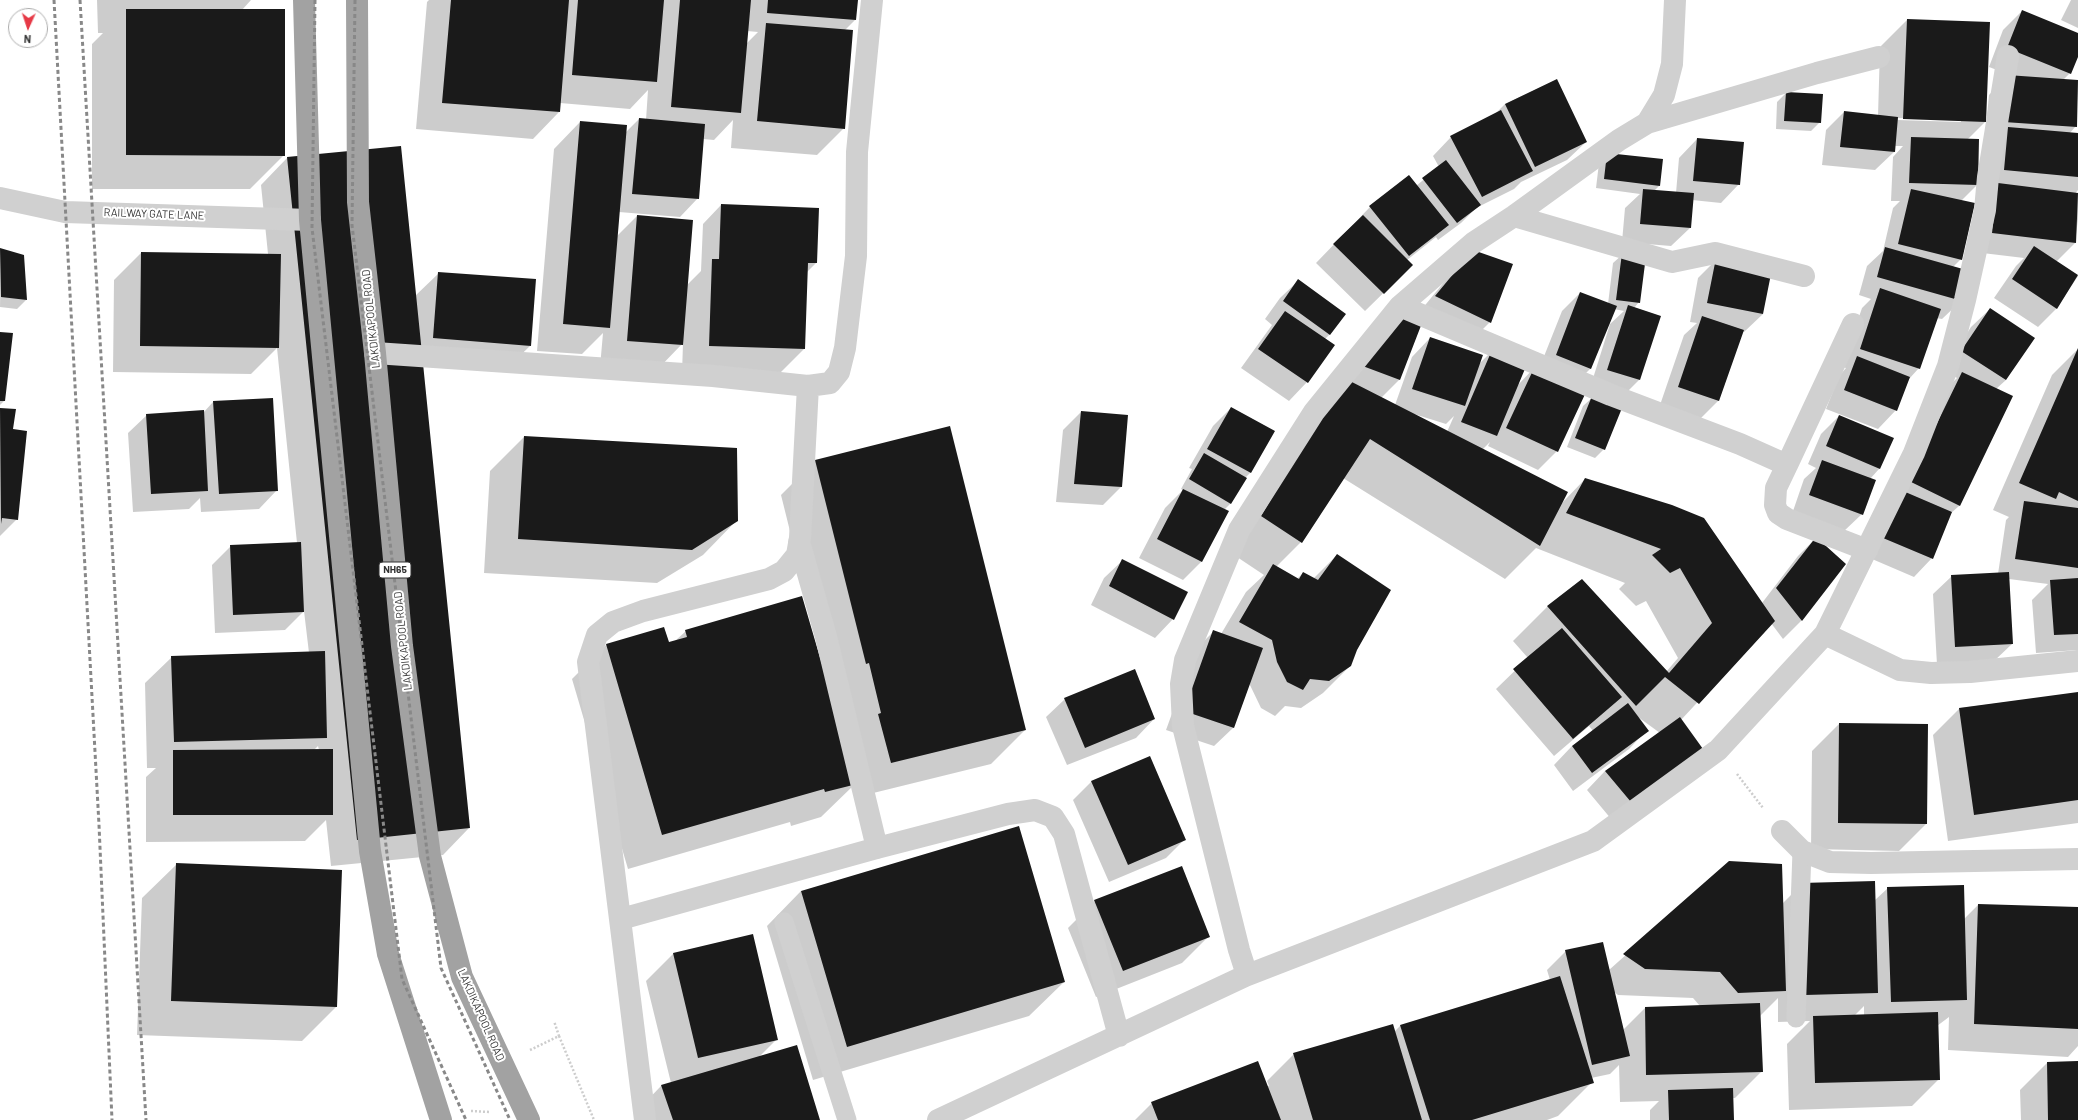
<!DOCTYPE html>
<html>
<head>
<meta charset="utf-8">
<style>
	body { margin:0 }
	#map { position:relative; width:2078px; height:1120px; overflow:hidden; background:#fff; font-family:Barlow,sans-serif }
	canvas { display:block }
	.north { position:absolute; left:8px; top:8px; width:40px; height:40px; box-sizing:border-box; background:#fff; border:1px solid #adadad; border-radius:50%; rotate:183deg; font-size:11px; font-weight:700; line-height:16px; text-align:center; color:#333 }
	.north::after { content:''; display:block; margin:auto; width:14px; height:18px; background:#e63946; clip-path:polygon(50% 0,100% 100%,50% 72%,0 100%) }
</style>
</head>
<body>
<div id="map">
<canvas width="2078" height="1120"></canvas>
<div class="north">N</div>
</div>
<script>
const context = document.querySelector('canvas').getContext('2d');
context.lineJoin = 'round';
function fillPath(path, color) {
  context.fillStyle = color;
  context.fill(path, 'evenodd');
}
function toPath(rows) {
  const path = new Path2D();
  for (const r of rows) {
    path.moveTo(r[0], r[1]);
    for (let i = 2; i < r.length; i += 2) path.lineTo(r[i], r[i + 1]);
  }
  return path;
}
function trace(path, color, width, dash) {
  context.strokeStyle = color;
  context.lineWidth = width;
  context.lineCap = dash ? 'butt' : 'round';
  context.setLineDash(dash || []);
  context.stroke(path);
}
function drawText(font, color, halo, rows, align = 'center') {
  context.font = font + ' Barlow,sans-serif';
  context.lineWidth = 4;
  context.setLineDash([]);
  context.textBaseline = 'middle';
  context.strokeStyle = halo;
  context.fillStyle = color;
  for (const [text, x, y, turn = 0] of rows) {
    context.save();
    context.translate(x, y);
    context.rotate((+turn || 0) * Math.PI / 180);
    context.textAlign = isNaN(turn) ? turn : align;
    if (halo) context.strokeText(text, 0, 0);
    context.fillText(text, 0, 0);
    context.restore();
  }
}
const shadow = toPath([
	[97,0,251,0,242,10,284,155,250,189,92,189,92,44,103,33,98,33],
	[429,0,857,0,855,20,845,30,844,128,817,155,731,148,733,120,714,140,703,139,698,198,680,217,619,212,616,237,637,216,686,286,701,271,703,224,721,205,816,263,807,272,804,349,777,376,682,373,683,343,655,372,600,367,603,333,582,354,537,351,554,149,580,122,625,133,639,119,646,120,648,90,630,109,560,103,559,112,533,139,416,129,427,2],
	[747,31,758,32,746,44],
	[2071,0,2078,0,2078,28,2061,20],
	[2022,11,2078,34,2078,54,2070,73,2063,80,2078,81,2076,126,2069,134,2078,134,2078,190,2075,194,2078,194,2078,219,2075,243,2056,262,2078,276,2056,309,2038,327,1994,298,2016,266,2024,258,1974,252,1989,95,2007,76,2013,76,1989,67,2003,30],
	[1907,20,1985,122,1967,140,1977,185,1961,201,1961,259,1953,267,1961,301,1942,319,1936,318,1919,368,1909,379,1896,410,1878,429,1826,409,1839,376,1846,368,1842,367,1862,308,1871,299,1859,295,1867,266,1883,251,1893,208,1900,201,1891,201,1893,157,1903,146,1894,146,1894,152,1875,170,1822,165,1826,130,1844,112,1878,116,1880,47],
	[1898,118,1961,120,1961,122,1898,120],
	[1556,80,1586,142,1567,160,1521,182,1514,189,1476,208,1461,223,1438,240,1436,237,1407,260,1412,265,1365,311,1316,263,1370,207,1416,186,1439,167,1433,156,1451,137,1495,114,1505,104],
	[1786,93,1820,122,1811,131,1776,129,1777,102],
	[1697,139,1739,184,1721,203,1692,200,1690,228,1671,246,1622,242,1625,208,1640,194,1596,188,1599,163,1662,160,1659,186,1654,191,1676,193,1679,158],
	[287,158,415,296,439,273,530,346,503,372,422,366,469,828,443,855,331,866,326,820,305,841,146,842,146,777,156,768,147,768,145,683,172,657,309,653,304,611,285,630,215,633,212,565,231,546,297,543,277,348,251,374,113,372,114,280,141,253,268,254,261,185],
	[318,746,319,750,314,750],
	[1,249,26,300,17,309,0,307],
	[1623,254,1639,302,1634,308,1639,380,1621,398,1590,388,1610,324,1624,311,1614,309,1591,368,1574,385,1557,451,1538,470,1488,446,1490,442,1482,450,1562,503,1585,479,1762,603,1798,556,1816,538,1844,564,1801,621,1783,639,1771,623,1681,720,1702,749,1612,820,1587,790,1605,771,1660,733,1638,717,1647,730,1629,749,1573,791,1554,765,1572,746,1593,731,1589,726,1554,756,1496,689,1528,658,1513,641,1547,607,1581,580,1666,672,1678,658,1646,601,1636,606,1619,589,1625,583,1536,548,1505,579,1343,478,1301,542,1276,567,1297,579,1303,573,1313,579,1337,555,1356,649,1350,666,1323,693,1301,708,1285,706,1275,716,1261,708,1249,683,1233,728,1214,746,1166,730,1195,650,1213,632,1221,634,1246,592,1264,575,1228,551,1386,334,1400,379,1381,398,1395,405,1412,357,1430,338,1478,365,1492,351,1517,386,1535,367,1539,369,1562,311,1580,293,1608,304,1613,263],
	[1414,414,1446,424,1454,416,1447,432],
	[1717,259,1763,314,1744,332,1742,332,1719,400,1700,419,1660,405,1684,335,1697,323,1690,322,1698,278],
	[1454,270,1490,322,1472,340,1417,315],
	[1299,280,1330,334,1325,339,1333,345,1307,382,1289,401,1241,368,1272,325,1265,319,1280,298],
	[1990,309,2006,380,1996,389,2012,397,1959,506,1950,514,1932,558,1914,577,1865,556,1935,400,1957,378,1943,370,1971,327],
	[0,333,4,401,0,405],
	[2078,349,2078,650,2036,653,2032,600,2048,584,2009,579,2012,644,1993,662,1937,665,1933,594,1952,576,1998,574,2006,520,2009,517,1993,510,2052,375],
	[1593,397,1604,449,1595,458,1567,447,1583,406],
	[213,402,277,490,259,509,201,512,200,498,189,509,133,512,128,433,147,415,203,413],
	[1231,408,1274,431,1250,473,1245,478,1230,504,1224,510,1201,562,1183,580,1139,558,1165,508,1183,490,1181,489,1192,469,1189,468,1213,426],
	[0,409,14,410,12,430,17,519,0,536],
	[1081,412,1127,416,1121,487,1103,505,1056,502,1063,430],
	[1839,416,1893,439,1879,469,1870,479,1862,514,1843,532,1792,514,1804,479,1816,468,1808,464,1821,434],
	[949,427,1025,730,991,764,857,797,854,785,821,817,791,826,790,822,628,869,572,679,606,645,664,628,668,644,675,641,686,631,829,688,781,495,815,461],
	[524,437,737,520,703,555,657,583,484,573,490,471],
	[1123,560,1173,619,1155,638,1091,605,1104,578],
	[2078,693,2078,823,1948,841,1933,735,1960,708],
	[1065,699,1154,719,1136,738,1067,765,1046,717],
	[1839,724,1926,824,1899,851,1811,849,1812,751],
	[1092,781,1185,839,1166,858,1109,882,1073,800],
	[1730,862,1783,903,1802,884,1874,901,1888,888,1964,919,1978,905,2078,908,2078,1046,2068,1057,1948,1050,1949,1017,1937,1026,1939,1079,1912,1106,1789,1110,1787,1044,1810,1021,1778,1022,1778,998,1760,1016,1762,1071,1735,1098,1732,1098,1733,1120,1650,1120,1650,1110,1659,1101,1620,1102,1619,1065,1610,1074,1591,1078,1592,1082,1558,1116,1547,1120,1135,1120,1152,1103,1269,1086,1267,1081,1294,1054,1394,1032,1400,1026,1550,980,1547,970,1566,951,1609,970],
	[1614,992,1618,995,1693,998,1700,1006,1645,1008,1623,1030],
	[1864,1006,1864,1016,1854,1016],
	[177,864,341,871,336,1007,302,1041,137,1035,142,898],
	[801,891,1064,982,1029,1016,813,1080,767,926],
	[1095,901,1209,936,1182,963,1096,997,1068,928],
	[752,935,777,1039,759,1057,819,1120,637,1120,635,1113,661,1086,671,1083,646,981,673,954],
	[2078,1062,2078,1120,2021,1120,2020,1090,2047,1063]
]);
const building = toPath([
	[451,0,569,0,560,112,442,103],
	[578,0,664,0,657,82,572,75],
	[680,0,751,0,741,113,671,107],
	[768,0,858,0,856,20,767,13],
	[126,9,285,9,285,156,126,155],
	[2022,10,2078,33,2078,57,2071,74,2007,48],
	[1907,19,1990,22,1986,122,1903,119],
	[766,23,853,30,845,129,757,121],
	[2007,75,2078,80,2077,127,2004,122],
	[1557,79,1587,142,1535,167,1505,104],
	[1786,92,1823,94,1821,123,1784,121],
	[1501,110,1533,171,1482,197,1450,136],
	[1844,111,1898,117,1895,152,1840,147],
	[639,118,705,124,699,199,632,194],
	[580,121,627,125,610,328,563,324],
	[2008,127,2078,133,2078,177,2004,170],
	[1911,137,1979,139,1978,185,1909,183],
	[1697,138,1744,142,1740,185,1693,181],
	[401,146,470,828,357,840,287,157],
	[1607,153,1663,159,1660,186,1604,179],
	[1446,160,1481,205,1457,223,1422,178],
	[1409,175,1449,225,1409,256,1369,206],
	[1998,183,2078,193,2076,243,1992,233],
	[1643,189,1694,193,1691,228,1640,224],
	[1911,189,1975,203,1962,260,1898,244],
	[721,204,819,208,817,263,808,263,805,349,709,346,712,259,719,259],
	[637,215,693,220,683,345,627,341],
	[1363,215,1413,265,1384,294,1333,244],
	[2034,246,2078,275,2057,309,2012,279],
	[1885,247,1970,271,1962,301,1877,277],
	[0,248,24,255,27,300,1,297],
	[1473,250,1513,264,1491,323,1435,296],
	[141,252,281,254,279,348,140,346],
	[1622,253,1646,256,1640,303,1616,300],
	[1716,258,1772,269,1763,314,1707,303],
	[438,272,536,279,531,346,433,338],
	[1298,279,1346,314,1330,335,1283,301],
	[1880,288,1941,309,1920,369,1860,349],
	[1580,292,1617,306,1591,369,1556,355],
	[1628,305,1661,316,1640,380,1607,370],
	[1990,308,2035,338,2006,380,1961,351],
	[1285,311,1335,345,1308,383,1258,349],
	[1404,314,1422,323,1400,380,1360,365],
	[1702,316,1744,330,1719,401,1678,387],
	[0,332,13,333,5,401,0,401],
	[1430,337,1483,355,1465,406,1412,389],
	[2078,348,2078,501,2059,492,2056,499,2019,483],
	[1492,350,1527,364,1497,436,1461,422],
	[1857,356,1910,377,1897,411,1844,390],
	[1535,366,1587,390,1558,452,1506,428],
	[1962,372,2013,396,1960,506,1909,481],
	[1344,378,1568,492,1540,546,1370,439,1302,543,1261,516],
	[1592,396,1622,408,1605,450,1575,438],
	[273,398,278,491,219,494,213,401],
	[1231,407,1275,431,1251,473,1207,449],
	[0,408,16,409,13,429,27,431,18,520,2,518,1,524],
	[204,410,208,491,151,494,146,414],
	[1081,411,1128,415,1122,487,1074,484],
	[1839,415,1894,438,1880,469,1826,446],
	[950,426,1026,730,891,763,878,714,881,713,869,663,866,664,815,460],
	[524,436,737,448,738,521,692,550,518,539],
	[1204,453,1247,478,1231,504,1189,479],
	[1822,460,1876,480,1863,515,1809,495],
	[1585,478,1672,505,1704,518,1775,621,1699,704,1665,677,1636,706,1547,606,1582,579,1669,673,1712,623,1680,568,1670,573,1652,555,1661,549,1566,513],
	[1183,489,1229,511,1202,562,1157,539],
	[1903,491,1952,512,1933,559,1883,538],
	[2024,501,2078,508,2078,568,2015,559],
	[1816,537,1846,564,1802,621,1776,588],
	[301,542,304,612,233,615,230,545],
	[1337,554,1391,590,1357,650,1351,666,1329,681,1310,679,1303,690,1287,682,1277,662,1272,640,1239,622,1273,564,1299,579,1303,572,1318,580],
	[1122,559,1188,592,1174,620,1109,586],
	[2009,572,2013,644,1955,647,1951,575],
	[2078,578,2078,634,2054,635,2050,580],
	[802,596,857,784,825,792,824,789,662,835,606,644,664,627,669,642,687,637,685,630],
	[1562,628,1622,697,1573,739,1513,669],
	[1213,630,1263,648,1234,728,1184,711],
	[325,651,327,738,174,742,171,656],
	[1135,669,1155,719,1085,748,1064,698],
	[2078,692,2078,800,1974,815,1959,708],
	[1628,703,1649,731,1592,773,1572,746],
	[1680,717,1703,749,1631,802,1605,771],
	[1839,723,1928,724,1927,824,1838,823],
	[333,749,333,815,173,815,173,750],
	[1150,756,1186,840,1128,865,1091,781],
	[1019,826,1065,982,847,1047,801,891],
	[1729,861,1782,864,1786,991,1738,993,1720,972,1645,969,1623,954],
	[176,863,342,870,337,1007,171,1001],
	[1182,866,1210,937,1123,971,1094,900],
	[1875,881,1878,993,1805,995,1801,883],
	[1964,885,1967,1000,1891,1002,1887,887],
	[1978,904,2078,907,2078,1029,1974,1024],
	[753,934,778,1040,698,1058,673,953],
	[1603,942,1630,1056,1592,1065,1565,950],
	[1560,976,1594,1083,1472,1120,1430,1120,1400,1025],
	[1760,1003,1763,1072,1646,1075,1645,1007],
	[1938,1012,1940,1080,1815,1083,1813,1016],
	[1393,1024,1422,1120,1313,1120,1293,1053],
	[797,1045,820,1120,673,1120,661,1085],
	[1258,1061,1281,1120,1158,1120,1151,1102],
	[2078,1061,2078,1120,2048,1120,2047,1062],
	[1733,1088,1734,1120,1669,1120,1668,1090]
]);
const path = toPath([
	[1737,774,1763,808],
	[559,1036,594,1120],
	[530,1050,559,1036,554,1021],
	[471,1111,490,1112]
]);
const service = toPath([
	[784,922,847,1120],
	[1796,1018,1802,851]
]);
const minor = toPath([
	[1647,123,1817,73,1879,57],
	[1514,216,1672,262,1715,253,1804,276],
	[1400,306,1611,395,1740,444,1787,465,1853,324],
	[375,353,713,376,808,386,830,383,839,372,845,348,856,256,857,152,872,0],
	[1787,465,1776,488,1775,505,1778,513,1787,519,1867,550],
	[799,542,826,637,877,848],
	[1825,634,1900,670,1931,673,1970,672,2078,661],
	[1782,831,1802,851,1830,862,1871,863,2078,859],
	[621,919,877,848,1008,814,1035,810,1053,817,1064,834,1119,1036],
	[1247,975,1239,950,1183,726,1181,684,1185,660,1239,530,1314,412,1400,306,1473,243,1514,216,1619,140,1647,123,1664,95,1672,64,1675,0],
	[645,1120,588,662,597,635,613,622,643,611,769,579,784,571,797,555,800,538,808,386],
	[938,1120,1245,976,1593,841,1718,750,1825,634,1914,453,1948,366,1965,300,1985,210,1988,177,2008,56]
]);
const tertiary = toPath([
	[0,198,65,212,310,220]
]);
const trunk = toPath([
	[304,0,310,220,370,851,388,954,441,1120],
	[357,0,358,202,375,353,402,646,430,856,462,977,529,1120]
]);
const rail = toPath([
	[54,0,99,825,112,1120],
	[80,0,146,1120],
	[315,0,312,228,402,979,466,1120],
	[355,0,352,225,441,968,510,1120]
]);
const shields = [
	[395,570,32]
];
const shieldNames = [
	["NH65",395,570]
];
const streetNames = [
	["RAILWAY GATE LANE",154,214,2],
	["LAKDIKAPOOL ROAD",371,319,-96],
	["LAKDIKAPOOL ROAD",403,641,-96],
	["LAKDIKAPOOL ROAD",481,1015,66]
];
fillPath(shadow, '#0003');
fillPath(building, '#1a1a1a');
trace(path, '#cdcdcd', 2.5, [2, 2]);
trace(service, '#d0d0d0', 19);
trace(minor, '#d0d0d0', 22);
trace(tertiary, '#d0d0d0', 22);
trace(trunk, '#a2a2a2', 22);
trace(rail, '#888', 3, [4, 3]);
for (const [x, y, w] of shields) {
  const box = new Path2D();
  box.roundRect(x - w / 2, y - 8, w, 16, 3);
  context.fillStyle = '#fff';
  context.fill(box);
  trace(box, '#333', 1);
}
drawText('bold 10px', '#333', null, shieldNames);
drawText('11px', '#333', '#fff', streetNames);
</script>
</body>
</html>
